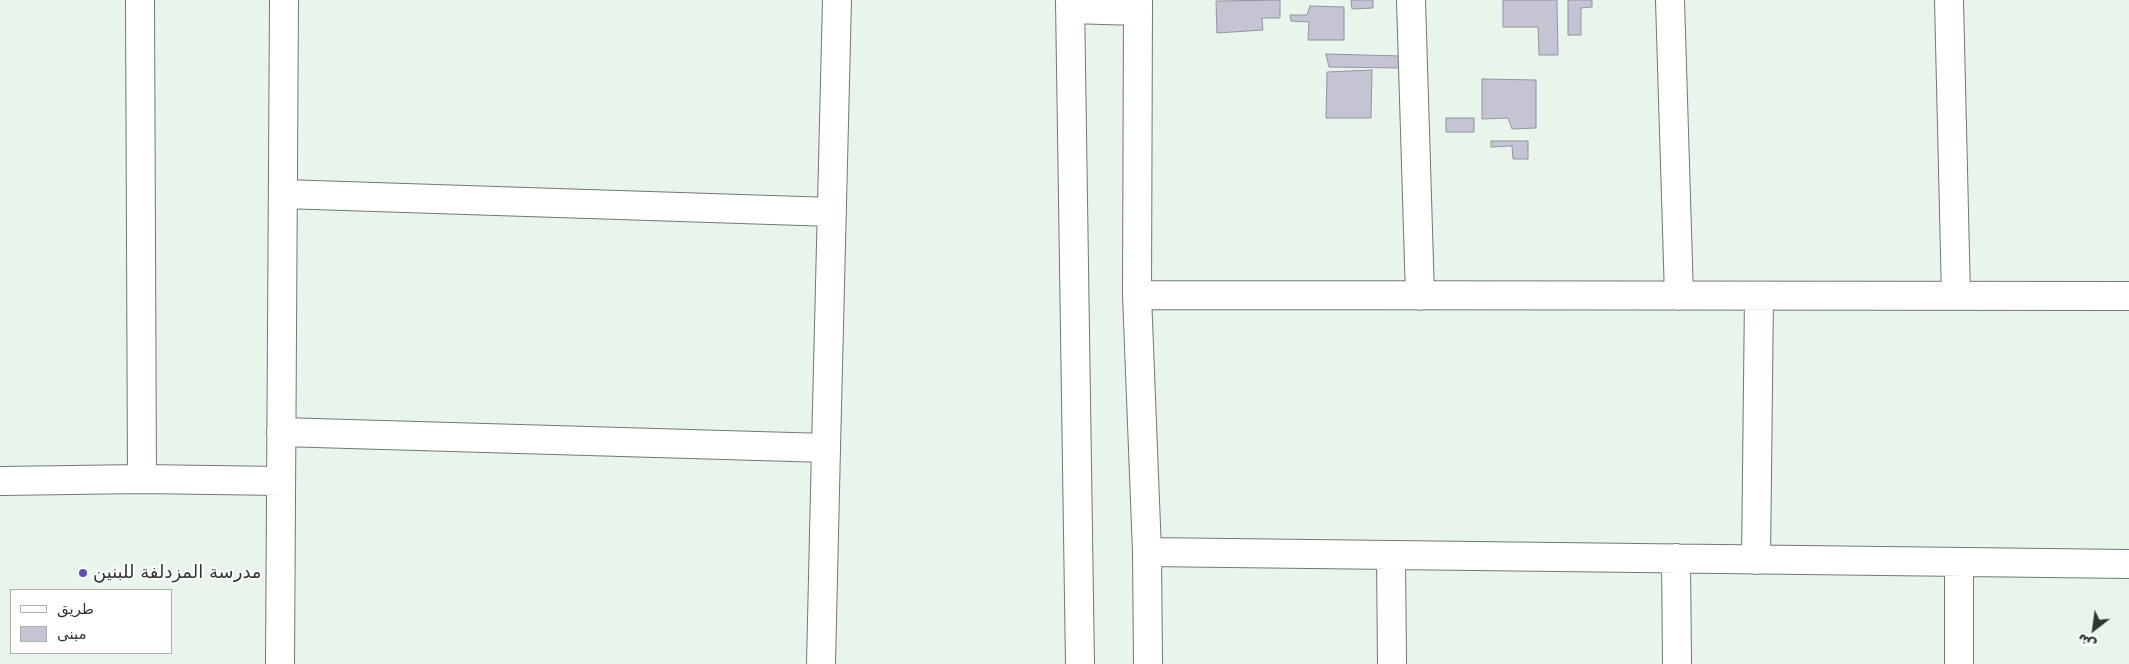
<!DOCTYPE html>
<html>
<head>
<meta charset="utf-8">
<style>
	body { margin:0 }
	#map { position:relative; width:2129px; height:664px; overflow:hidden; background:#e9f5eb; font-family:"DejaVu Sans",Cairo,sans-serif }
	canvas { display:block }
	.legend { position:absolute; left:10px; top:589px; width:162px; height:65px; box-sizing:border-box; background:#fff; border:1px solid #adafad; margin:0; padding:6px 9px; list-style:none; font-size:15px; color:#323733 }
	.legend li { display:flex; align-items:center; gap:10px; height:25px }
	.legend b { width:25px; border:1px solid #adafad }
	.north { position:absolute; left:2069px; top:604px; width:50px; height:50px; -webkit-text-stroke:4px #fff; paint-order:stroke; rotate:210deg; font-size:14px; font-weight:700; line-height:20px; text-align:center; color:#323733 }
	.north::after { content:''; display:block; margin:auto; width:18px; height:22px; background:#323733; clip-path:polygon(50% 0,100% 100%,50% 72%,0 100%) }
</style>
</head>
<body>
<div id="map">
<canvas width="2129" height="664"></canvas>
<ul class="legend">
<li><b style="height:6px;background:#fff"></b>طريق</li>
<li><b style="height:14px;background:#c4c4d2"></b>مبنى</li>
</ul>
<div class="north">ش</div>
</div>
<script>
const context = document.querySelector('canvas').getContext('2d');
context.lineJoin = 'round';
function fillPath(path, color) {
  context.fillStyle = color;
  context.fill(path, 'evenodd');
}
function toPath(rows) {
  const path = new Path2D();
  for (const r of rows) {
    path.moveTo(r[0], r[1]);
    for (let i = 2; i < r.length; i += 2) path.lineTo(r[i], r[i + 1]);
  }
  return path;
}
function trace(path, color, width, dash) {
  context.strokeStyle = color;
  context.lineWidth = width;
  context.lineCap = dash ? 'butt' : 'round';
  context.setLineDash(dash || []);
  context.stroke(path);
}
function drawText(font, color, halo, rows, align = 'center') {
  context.font = font + ' "DejaVu Sans",Cairo,sans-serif';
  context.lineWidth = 4;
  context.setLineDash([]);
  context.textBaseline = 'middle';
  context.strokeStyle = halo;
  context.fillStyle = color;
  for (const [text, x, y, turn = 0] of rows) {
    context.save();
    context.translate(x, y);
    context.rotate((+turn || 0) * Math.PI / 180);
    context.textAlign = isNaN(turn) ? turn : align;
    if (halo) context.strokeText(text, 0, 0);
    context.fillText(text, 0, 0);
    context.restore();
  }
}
const building = toPath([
	[1280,0,1280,18,1262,18,1263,30,1217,33,1216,1,1280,0],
	[1351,0,1373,0,1373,8,1352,9,1351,0],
	[1503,0,1557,0,1558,55,1539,55,1538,27,1503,27,1503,0],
	[1568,0,1592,0,1592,7,1581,8,1581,35,1568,35,1568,0],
	[1310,6,1344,7,1344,40,1308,40,1309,22,1291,21,1290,15,1307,15,1310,6],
	[1326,54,1401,56,1401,68,1329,67,1326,54],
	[1372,70,1371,118,1326,118,1327,72,1372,70],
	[1482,79,1536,80,1536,128,1512,129,1508,118,1482,119,1482,79],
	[1446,118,1474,118,1474,132,1446,132,1446,118],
	[1491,141,1528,141,1528,159,1513,159,1512,146,1491,147,1491,141]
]);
const minor = toPath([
	[140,0,142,479],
	[1070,0,1080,664],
	[1138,0,1137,295,1147,552,1148,664],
	[1411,0,1420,296],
	[1670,0,1679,296],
	[1949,0,1956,296],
	[1070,9,1138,11],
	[283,194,832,212],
	[1137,295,2129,296],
	[281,432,826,448,821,664],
	[826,448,837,0],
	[0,481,142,479,281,481],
	[1147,552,2129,564],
	[1391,555,1392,664],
	[1676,558,1677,664],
	[1756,560,1759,296],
	[1959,562,1959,664],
	[280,664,284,0]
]);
const markers = [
	[83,573,5,"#5e4bc4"]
];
const poiNames = [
	["مدرسة المزدلفة للبنين",93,573]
];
fillPath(building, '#c4c4d2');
trace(building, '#9494a1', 1);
trace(minor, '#6f7a71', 30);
trace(minor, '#fff', 28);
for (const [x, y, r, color] of markers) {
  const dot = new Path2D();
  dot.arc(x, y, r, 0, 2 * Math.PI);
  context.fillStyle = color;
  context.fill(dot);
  trace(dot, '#fff', 2);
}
drawText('18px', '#323733', '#fff', poiNames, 'left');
</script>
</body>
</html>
